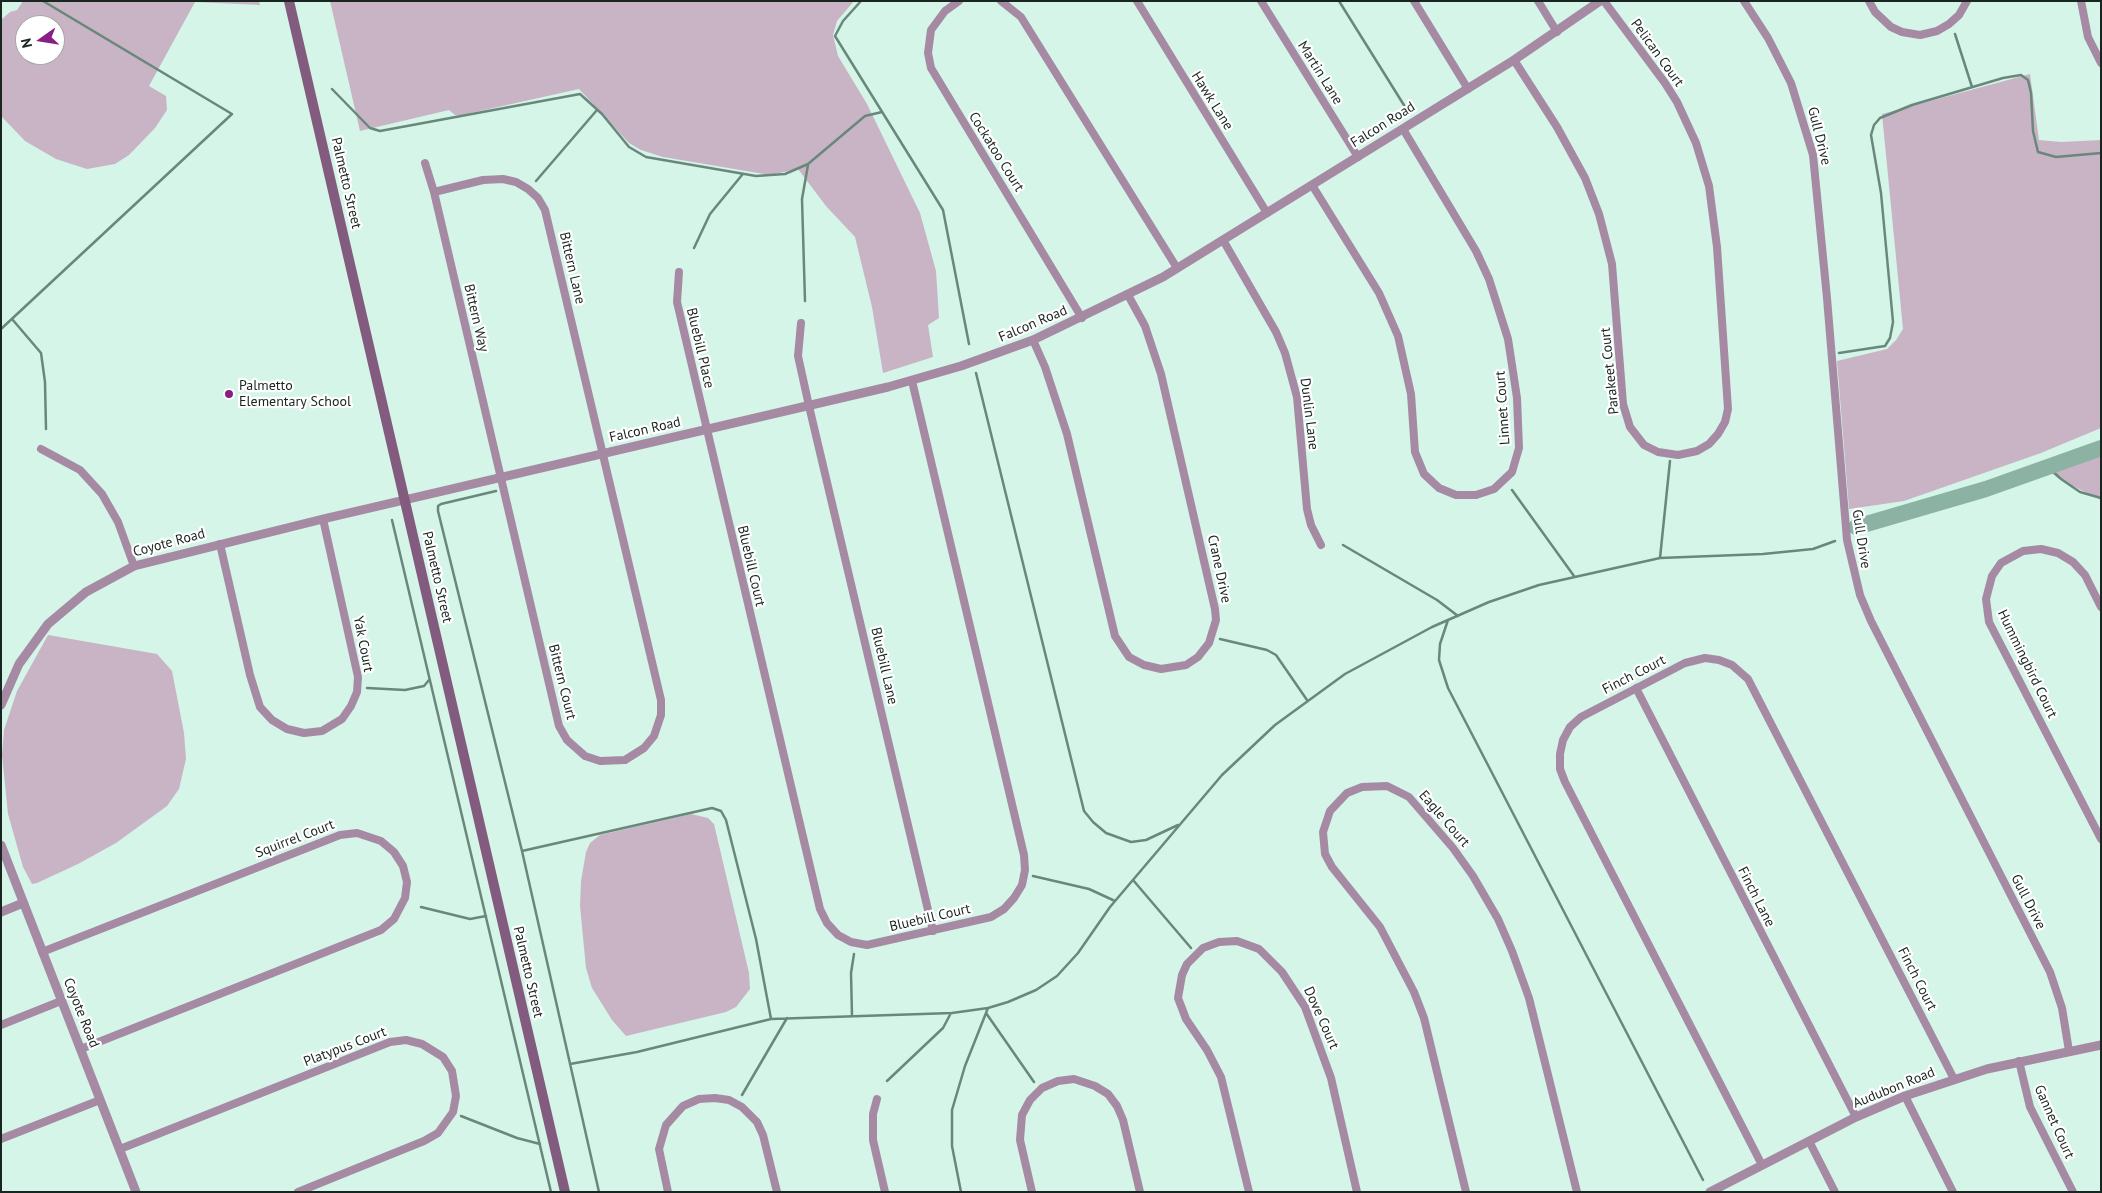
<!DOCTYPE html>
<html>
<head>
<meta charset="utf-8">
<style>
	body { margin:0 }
	#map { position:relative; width:2102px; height:1193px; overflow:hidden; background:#d4f5e7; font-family:"PT Sans",sans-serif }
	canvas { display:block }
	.frame { position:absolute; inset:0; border:2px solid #192521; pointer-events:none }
	.north { position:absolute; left:15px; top:15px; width:50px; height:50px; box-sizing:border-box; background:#fff; border:1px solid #a3a8a6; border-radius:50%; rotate:257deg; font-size:14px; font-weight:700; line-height:20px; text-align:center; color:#192521 }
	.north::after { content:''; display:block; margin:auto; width:18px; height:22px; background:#891f85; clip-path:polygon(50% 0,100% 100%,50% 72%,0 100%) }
</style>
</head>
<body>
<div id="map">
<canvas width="2102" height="1193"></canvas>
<div class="frame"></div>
<div class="north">N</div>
</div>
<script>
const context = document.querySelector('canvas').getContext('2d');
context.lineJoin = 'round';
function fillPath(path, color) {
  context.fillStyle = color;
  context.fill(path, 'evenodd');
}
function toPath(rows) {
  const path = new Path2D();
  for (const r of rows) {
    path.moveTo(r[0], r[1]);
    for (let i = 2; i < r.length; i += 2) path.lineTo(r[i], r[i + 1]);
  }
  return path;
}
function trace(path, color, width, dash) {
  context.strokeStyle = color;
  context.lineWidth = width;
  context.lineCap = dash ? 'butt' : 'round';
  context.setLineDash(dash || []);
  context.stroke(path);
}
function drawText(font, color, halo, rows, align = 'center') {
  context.font = font + ' "PT Sans",sans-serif';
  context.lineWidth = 4.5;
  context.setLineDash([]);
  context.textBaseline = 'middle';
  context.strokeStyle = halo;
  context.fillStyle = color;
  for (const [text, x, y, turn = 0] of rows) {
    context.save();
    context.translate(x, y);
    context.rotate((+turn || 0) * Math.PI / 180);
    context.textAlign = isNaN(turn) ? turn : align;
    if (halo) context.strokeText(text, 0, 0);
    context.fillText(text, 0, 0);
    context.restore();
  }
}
const green = toPath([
	[23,1,259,1,260,5,195,2,149,86,166,96,167,110,155,128,129,155,115,164,87,169,56,159,25,141,1,116,1,20,10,12,17,10],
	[25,25,55,25,55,55,25,55],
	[330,1,854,1,837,21,833,35,838,56,867,104,920,213,936,271,939,318,928,325,933,357,883,373,872,307,855,237,826,206,798,169,770,175,663,157,641,150,629,143,579,89,462,115,455,115,449,110,360,131],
	[2030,74,2039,140,2061,142,2101,140,2101,428,2041,453,1904,501,1849,509,1837,361,1887,349,1896,340,1903,329,1882,114],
	[2101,450,2101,500,2061,480,2050,472],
	[48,635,157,654,172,671,184,733,186,759,179,789,167,806,116,843,78,864,37,883,32,884,23,867,8,814,2,755,4,730,17,691],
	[691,814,708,818,714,824,749,973,750,989,736,1007,726,1012,626,1036,612,1020,592,988,586,968,580,906,581,881,586,852,590,843,600,835]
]);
const stream = toPath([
	[861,1,843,21,835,36,943,210,969,344],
	[1339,1,1407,110],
	[1955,34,1972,87],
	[332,89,370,128,380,131,580,94,602,114,629,147,646,157,756,176,785,174,808,164,865,116,882,112],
	[536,181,597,110],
	[694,248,710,214,742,175],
	[805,301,802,199,808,165],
	[12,319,41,353,45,382,46,429],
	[1,329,232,114,43,1],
	[1839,353,1885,346,1890,338,1893,322,1881,193,1871,135,1874,125,1880,118,1912,105,2003,78,2021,75,2028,80,2031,93,2033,131,2038,152,2056,157,2101,153],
	[976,373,1084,811,1093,822,1106,833,1131,842,1146,840,1178,825],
	[2048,467,2061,479,2080,492,2101,498],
	[1512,490,1574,576],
	[496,491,441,504,438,506,438,511,522,851,599,1192],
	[392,520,551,1192],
	[1343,545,1437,600,1458,616],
	[1660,558,1670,461],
	[1448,620,1440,644,1439,660,1448,688,1703,1180],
	[1220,639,1267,650,1276,655,1307,700],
	[367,688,405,690,424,686,429,680],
	[522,851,712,808,721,811,726,820,756,939,771,1019],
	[1033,876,1089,889,1115,901],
	[1133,880,1191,948],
	[421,907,470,919,486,916],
	[986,1013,1034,1082],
	[852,1016,851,973,854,954],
	[570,1064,637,1052,771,1019,952,1013,988,1008,1008,1002,1036,990,1057,976,1078,953,1110,907,1222,775,1275,725,1345,674,1432,627,1489,602,1539,585,1660,558,1763,554,1813,549,1835,541],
	[887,1081,943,1028,951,1013],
	[742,1095,787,1018],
	[461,1116,517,1138,540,1144],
	[961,1192,952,1146,952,1110,965,1066,988,1008]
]);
const river = toPath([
	[1856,527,1986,489,2101,448]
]);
const minor = toPath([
	[959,1,945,11,931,30,928,53,931,68,1082,318],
	[1001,1,1021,17,1177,268],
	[1137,1,1267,213],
	[1261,1,1358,157],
	[1414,1,1468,89],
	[1538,1,1557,32],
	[1744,1,1768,38,1791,83,1813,155,1827,298,1847,540,1860,595,1871,621,2050,972,2062,1008,2069,1051],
	[1869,1,1875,12,1891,27,1902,32,1920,35,1937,31,1949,24,1959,15,1967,1],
	[2081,1,2088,37,2101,63],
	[1514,60,1557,127,1585,178,1599,214,1612,264,1623,404,1630,427,1644,445,1658,452,1678,455,1697,451,1709,444,1718,434,1725,422,1728,409,1717,247,1709,186,1696,143,1677,102,1665,83,1604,1],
	[425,163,434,192,559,726,567,740,585,756,600,761,625,760,644,748,654,736,661,715,661,700,545,210,538,198,528,189,516,182,503,179,483,180,434,192],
	[1312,185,1379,293,1398,336,1411,394,1415,452,1424,474,1439,488,1456,495,1476,495,1494,489,1512,472,1519,448,1517,398,1508,339,1489,279,1476,251,1403,129],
	[1223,240,1276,332,1285,353,1297,397,1307,509,1311,525,1321,545],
	[679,272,677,302,820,909,827,923,838,935,851,942,867,945,991,917,1004,909,1014,898,1022,885,1025,870,1024,855,912,381],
	[801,323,798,356,809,406,933,931],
	[1033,340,1045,367,1067,434,1115,636,1129,657,1144,665,1161,669,1186,665,1198,657,1209,643,1216,620,1215,609,1161,374,1145,326,1128,295],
	[41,449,80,470,102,494,118,522,134,566],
	[220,544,250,675,260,707,272,720,287,729,304,733,322,731,342,719,351,706,357,692,358,677,323,519],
	[2101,607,2085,575,2073,562,2058,553,2041,549,2023,551,2001,563,1992,576,1986,599,1989,622,2101,839],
	[1636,688,1856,1117],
	[42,952,340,835,357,833,381,841,394,852,403,866,407,882,405,898,394,919,381,930,81,1049],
	[1,1025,61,1001],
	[2019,1061,2030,1107,2073,1192],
	[1905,1096,1953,1192],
	[877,1099,873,1114,873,1140,885,1192],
	[1,1139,100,1100],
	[1809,1141,1835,1192],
	[120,1149,390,1042,406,1040,422,1044,443,1057,452,1071,456,1096,453,1112,438,1133,424,1141,298,1192],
	[1762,1165,1565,782,1560,769,1560,754,1563,740,1570,727,1581,717,1685,663,1705,658,1719,660,1732,665,1748,679,1954,1079],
	[668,1192,659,1149,666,1125,683,1106,699,1099,715,1098,729,1100,742,1107,757,1122,763,1135,777,1192],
	[1032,1192,1020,1140,1022,1115,1030,1100,1042,1088,1058,1081,1074,1079,1095,1086,1108,1094,1117,1106,1123,1120,1140,1192],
	[1249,1192,1221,1077,1207,1050,1186,1019,1178,998,1182,975,1187,964,1203,948,1219,942,1237,941,1259,949,1282,972,1305,1007,1331,1078,1357,1192],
	[1466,1192,1424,1018,1414,992,1380,927,1332,867,1325,854,1323,832,1330,811,1347,793,1362,787,1387,786,1409,797,1453,848,1473,876,1498,919,1512,951,1529,998,1577,1192]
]);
const tertiary = toPath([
	[1,705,19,664,48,624,86,592,134,566,323,519,888,387,961,366,1033,340,1163,277,1514,60,1600,1],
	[1,845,136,1192],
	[1,912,23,903],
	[1710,1192,1856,1117,1905,1096,1987,1069,2101,1045]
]);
const secondary = toPath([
	[289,1,565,1192]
]);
const markers = [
	[229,394,5,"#891f85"]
];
const streetNames = [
	["Pelican Court",1657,53,54],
	["Martin Lane",1320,73,58],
	["Hawk Lane",1212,101,58],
	["Falcon Road",1383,125,-32],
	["Gull Drive",1819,136,76],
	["Cockatoo Court",996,152,58],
	["Palmetto Street",346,183,77],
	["Bittern Lane",572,268,77],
	["Bittern Way",476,318,77],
	["Falcon Road",1033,324,-23],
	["Bluebill Place",700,348,77],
	["Parakeet Court",1610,371,-96],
	["Linnet Court",1503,408,-94],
	["Dunlin Lane",1309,414,83],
	["Falcon Road",645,430,-13],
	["Gull Drive",1861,539,81],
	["Coyote Road",169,543,-15],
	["Bluebill Court",751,566,77],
	["Crane Drive",1219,569,78],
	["Palmetto Street",437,577,77],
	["Yak Court",363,644,79],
	["Hummingbird Court",2027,664,64],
	["Bluebill Lane",884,666,77],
	["Finch Court",1634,675,-27],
	["Bittern Court",562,682,76],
	["Eagle Court",1444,819,49],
	["Squirrel Court",295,839,-21],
	["Finch Lane",1756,897,63],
	["Gull Drive",2028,902,63],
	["Bluebill Court",930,918,-13],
	["Palmetto Street",528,972,77],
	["Finch Court",1917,979,63],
	["Coyote Road",81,1013,68],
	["Dove Court",1321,1018,66],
	["Platypus Court",345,1047,-21],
	["Audubon Road",1894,1088,-22],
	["Gannet Court",2054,1122,66]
];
const poiNames = [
	["Palmetto",239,386],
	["Elementary School",239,402]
];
fillPath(green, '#c9b4c6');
trace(stream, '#69887b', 2.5);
trace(river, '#8bb2a2', 16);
trace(minor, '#a68aa3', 8);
trace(tertiary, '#a68aa3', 9);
trace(secondary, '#835b7f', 10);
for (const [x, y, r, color] of markers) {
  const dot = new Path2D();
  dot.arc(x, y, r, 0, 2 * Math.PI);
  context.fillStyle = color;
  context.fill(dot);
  trace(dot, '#fff', 2);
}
drawText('14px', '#192521', '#fff', streetNames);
drawText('14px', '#192521', '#fff', poiNames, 'left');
</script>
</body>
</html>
